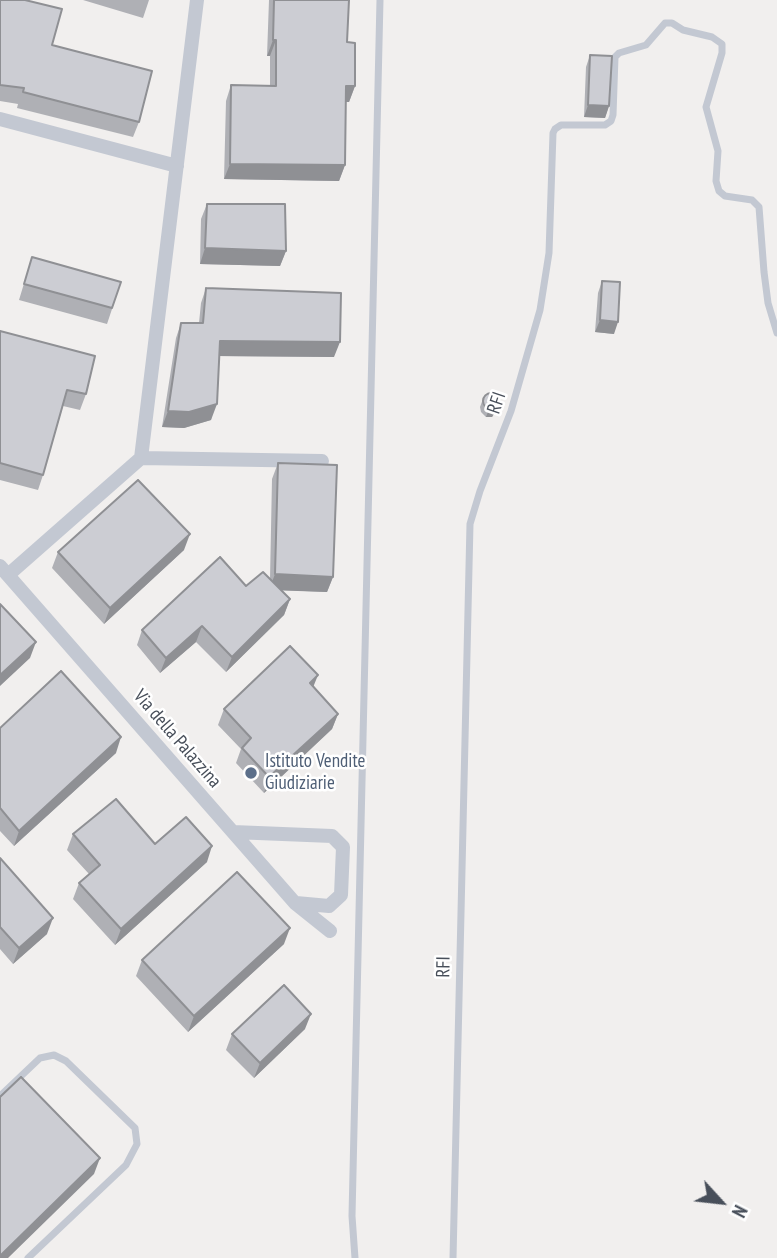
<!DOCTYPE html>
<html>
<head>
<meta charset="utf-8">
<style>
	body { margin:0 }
	#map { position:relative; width:777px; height:1258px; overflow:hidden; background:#f1efee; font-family:"PT Sans Narrow",sans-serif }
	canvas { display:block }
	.north { position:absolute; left:686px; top:1167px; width:70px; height:70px; -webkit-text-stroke:5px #fff; paint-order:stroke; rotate:117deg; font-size:19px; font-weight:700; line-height:28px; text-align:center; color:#484f5a }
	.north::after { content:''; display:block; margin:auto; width:24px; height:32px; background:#484f5a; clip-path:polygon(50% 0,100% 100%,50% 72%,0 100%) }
</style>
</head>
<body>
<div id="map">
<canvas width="777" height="1258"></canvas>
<div class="north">N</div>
</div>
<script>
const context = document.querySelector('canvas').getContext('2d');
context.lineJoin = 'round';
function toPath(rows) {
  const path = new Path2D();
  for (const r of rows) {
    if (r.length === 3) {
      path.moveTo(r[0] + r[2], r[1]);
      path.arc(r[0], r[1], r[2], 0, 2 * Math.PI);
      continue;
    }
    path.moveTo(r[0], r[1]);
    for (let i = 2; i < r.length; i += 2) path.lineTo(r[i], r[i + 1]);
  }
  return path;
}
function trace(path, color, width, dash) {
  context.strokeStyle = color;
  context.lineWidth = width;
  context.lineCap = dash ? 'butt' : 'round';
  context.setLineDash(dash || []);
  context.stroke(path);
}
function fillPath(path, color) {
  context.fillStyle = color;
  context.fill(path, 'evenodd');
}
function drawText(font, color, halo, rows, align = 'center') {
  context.font = font + ' "PT Sans Narrow",sans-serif';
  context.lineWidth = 5;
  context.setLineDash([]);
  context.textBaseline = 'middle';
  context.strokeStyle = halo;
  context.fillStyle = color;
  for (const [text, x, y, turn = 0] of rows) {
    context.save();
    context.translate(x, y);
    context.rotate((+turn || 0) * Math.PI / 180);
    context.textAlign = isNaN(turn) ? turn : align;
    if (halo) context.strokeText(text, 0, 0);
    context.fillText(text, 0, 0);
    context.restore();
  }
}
const service = toPath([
	[0,1096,40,1058,54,1055,66,1061,135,1128,137,1144,126,1165,28,1258],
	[355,1258,352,1216,380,0],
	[453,1258,470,524,480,491,511,411,540,310,549,253,553,133,555,129,561,125,605,125,611,121,613,115,615,57,619,53,646,45,665,23,672,23,683,30,712,37,722,44,722,53,706,107,718,151,716,181,719,191,725,196,752,200,759,207,764,272,768,303,777,333]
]);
const minor = toPath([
	[0,119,177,166],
	[141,458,322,461],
	[0,566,295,903,330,931],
	[8,575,141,458,197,0],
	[233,832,332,836,343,847,341,895,329,906,296,903]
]);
const wall = toPath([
	[0,0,139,122,133,137,17,108,18,104,0,101],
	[83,0,149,0,143,18],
	[269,0,349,0,347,42,355,86,349,102,346,102,345,165,339,181,224,179,226,101,231,85,270,86,270,56,267,56],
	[590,55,609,106,605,118,584,117,586,67],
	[207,204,286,251,280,266,200,264,201,219],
	[32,257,121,282,107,324,19,300],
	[602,281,614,334,595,332,598,293],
	[206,288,334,357,219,356,211,420,184,428,162,427,176,338,181,323,199,323,201,303],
	[0,331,86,394,80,410,63,406,43,475,38,490,0,480],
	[483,399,496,411,492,417,486,417,481,412,480,407],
	[278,463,333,577,327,592,281,590,290,599,284,615,226,672,196,642,160,673,137,645,142,630,246,586,270,579,272,479],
	[184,550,104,624,52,568,58,552],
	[314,687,338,714,332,729,264,793,236,763,241,749,218,725,224,709],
	[0,728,116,753,14,846,0,831],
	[73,834,155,844,207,862,115,945,73,899,79,883,89,874,67,850],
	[0,858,47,934,13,964,0,949],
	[284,944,188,1032,136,976,142,960],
	[305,1029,254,1078,226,1050,232,1034]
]);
const shadedWall = toPath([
	[273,40,276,40,270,56,267,56],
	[346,86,355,86,349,102,340,102],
	[588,105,609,106,605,118,584,117],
	[230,164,345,165,339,181,224,179],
	[205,248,286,251,280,266,200,264],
	[600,320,618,322,614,334,595,332],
	[220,341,340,342,334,357,214,356],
	[499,403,496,411,492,417,486,417,489,409],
	[217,404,211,420,184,428,162,427,168,411],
	[190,534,184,550,104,624,110,608],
	[275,574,333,577,327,592,269,590],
	[290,599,284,615,226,672,232,657],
	[202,626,196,642,160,673,166,658],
	[36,642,30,658,0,686,0,675],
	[318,675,312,690,310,683],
	[338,714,332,729,264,793,269,777],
	[121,737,116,753,14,846,19,831],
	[212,846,207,862,115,945,121,929],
	[53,918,47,934,13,964,19,948],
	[290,928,284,944,188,1032,194,1016],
	[311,1014,305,1029,254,1078,260,1063],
	[100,1158,94,1174,8,1258,0,1258,0,1256]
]);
const building = toPath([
	[0,0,25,0,62,9,52,45,152,71,139,122,23,92,24,88,0,85,0,0],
	[274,0,349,0,347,42,355,43,355,86,346,86,345,165,230,164,231,85,276,86,276,40,273,40,274,0],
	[590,55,612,56,609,106,588,105,590,55],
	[207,204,285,204,286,251,205,248,207,204],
	[32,257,121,282,112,308,24,284,32,257],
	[602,281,620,282,618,322,600,320,602,281],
	[206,288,341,293,340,342,220,341,217,404,189,412,168,411,181,323,203,323,206,288],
	[0,331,95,356,86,394,67,390,43,475,0,463,0,331],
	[491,401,8],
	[278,463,337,465,333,577,275,574,278,463],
	[138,480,190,534,110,608,58,552,138,480],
	[220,557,246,586,263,572,290,599,232,657,202,626,166,658,142,630,220,557],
	[0,604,36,642,0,675,0,604],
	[290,646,318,675,310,683,338,714,269,777,242,748,251,738,224,709,290,646],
	[61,671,121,737,19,831,0,808,0,728,61,671],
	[116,799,155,844,186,817,212,846,121,929,79,883,100,865,73,834,116,799],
	[0,858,53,918,19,948,0,927,0,858],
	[237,872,290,928,194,1016,142,960,237,872],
	[284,985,311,1014,260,1063,232,1034,284,985],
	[21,1077,100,1158,0,1256,0,1097,21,1077]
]);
const markers = [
	[251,773,7,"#5c6f8a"]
];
const streetNames = [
	["RFI",497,403,-71],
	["Via della Palazzina",177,739,49],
	["RFI",444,967,-89]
];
const serviceNames = [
	["Istituto Vendite",265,762],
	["Giudiziarie",265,784]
];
trace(service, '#c3c8d2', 7);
trace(minor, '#c3c8d2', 14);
fillPath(wall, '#afb0b5');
fillPath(shadedWall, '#8f9094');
fillPath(building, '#cccdd3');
trace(building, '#8f9094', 2);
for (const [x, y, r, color] of markers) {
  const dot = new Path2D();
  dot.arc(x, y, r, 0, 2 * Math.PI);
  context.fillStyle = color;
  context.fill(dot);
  trace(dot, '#fff', 2.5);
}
drawText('19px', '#484f5a', '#fff', streetNames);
drawText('19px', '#4e5e75', '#fff', serviceNames, 'left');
</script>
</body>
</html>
